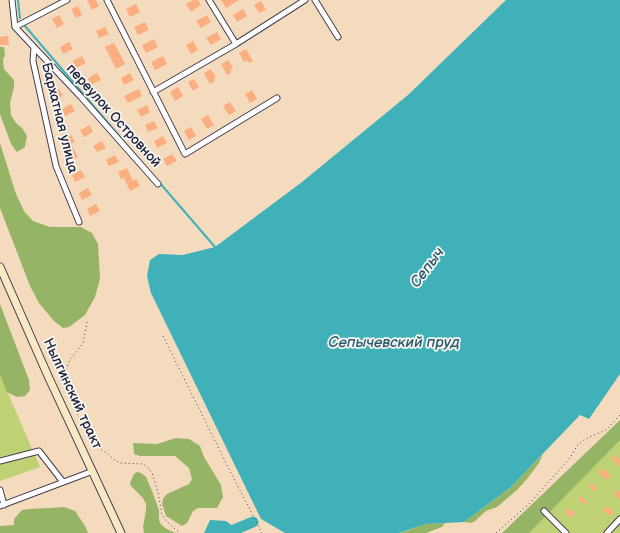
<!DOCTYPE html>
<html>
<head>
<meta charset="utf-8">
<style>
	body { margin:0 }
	canvas { display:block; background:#f4dbbe }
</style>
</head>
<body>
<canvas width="620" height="533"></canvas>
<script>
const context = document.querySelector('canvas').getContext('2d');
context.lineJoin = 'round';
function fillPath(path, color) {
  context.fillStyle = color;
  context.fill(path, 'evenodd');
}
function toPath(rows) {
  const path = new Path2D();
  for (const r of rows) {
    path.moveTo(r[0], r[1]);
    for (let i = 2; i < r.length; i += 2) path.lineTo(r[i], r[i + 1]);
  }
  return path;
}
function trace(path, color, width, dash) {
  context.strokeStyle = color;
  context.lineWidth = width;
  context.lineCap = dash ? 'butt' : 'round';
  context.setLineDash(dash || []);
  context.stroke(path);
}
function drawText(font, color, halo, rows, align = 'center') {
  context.font = font + ' "Balsamiq Sans",sans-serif';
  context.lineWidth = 3.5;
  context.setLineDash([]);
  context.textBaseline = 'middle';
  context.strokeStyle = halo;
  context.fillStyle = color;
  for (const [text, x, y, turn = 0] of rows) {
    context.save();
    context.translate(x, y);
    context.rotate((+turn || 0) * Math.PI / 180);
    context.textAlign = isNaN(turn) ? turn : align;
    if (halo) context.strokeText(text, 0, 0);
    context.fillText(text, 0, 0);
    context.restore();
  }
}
const green = toPath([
	[0,375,40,467,0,481],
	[620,431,620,533,511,533]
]);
const forest = toPath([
	[0,47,4,47,5,56,4,57,3,60,4,69,14,80,14,87,10,103,11,115,16,123,22,128,27,136,25,147,17,152,11,144,0,114],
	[0,143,16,194,24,211,33,221,50,227,81,227,92,233,98,244,100,279,95,297,85,315,69,327,63,328,54,321,39,303,30,286,0,208],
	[0,304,29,380,30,390,25,396,17,397,7,392,0,375],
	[620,420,620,440,529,533,502,533],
	[176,438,189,439,200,446,204,457,221,485,223,497,217,508,198,508,193,511,187,523,182,526,166,516,162,504,163,499,167,494,189,484,192,479,189,468,175,456,140,456,134,454,133,443,157,444],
	[543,454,539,463,527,479,517,490,497,507,486,511,475,521,471,523,464,522,511,487],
	[137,472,141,473,146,477,152,491,159,510,159,520,160,523,165,528,175,533,144,533,143,527,146,510,146,504,143,498,131,486,130,483,134,474],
	[64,507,75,511,85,526,88,533,0,533,0,526,14,525,14,519,22,510,29,509,49,508],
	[445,523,442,527,426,533,400,533,426,524]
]);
const water = toPath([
	[506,0,620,0,620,374,589,419,580,415,511,487,464,522,426,524,399,533,285,533,261,519,151,293,147,276,150,260,159,254,183,255,215,247,302,182,408,95],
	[210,520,226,521,237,529,237,533,204,533]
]);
const stream = toPath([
	[18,0,20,18],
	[25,26,144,165],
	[159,182,215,247]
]);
const river = toPath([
	[231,533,236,529,253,522]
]);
const building = toPath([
	[87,0,96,0,99,6,92,10],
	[193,0,198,0,201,5,191,12,186,4],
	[221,0,239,0,226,8],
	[261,1,266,10,259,13,254,5],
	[136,4,140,12,130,17,126,9],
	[78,6,82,15,76,18,71,9],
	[243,9,247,16,237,22,233,15],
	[59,15,64,24,57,28,52,19],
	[207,15,211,22,201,28,196,21],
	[145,22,149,30,138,35,134,27],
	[105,27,109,34,99,38,96,31],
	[217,32,221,39,211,45,206,38],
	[8,36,9,45,0,45,0,37],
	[154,39,158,47,146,53,142,45],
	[193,41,198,50,191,54,186,45],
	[69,42,73,49,63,54,60,47],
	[114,43,125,64,116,69,105,47],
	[246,49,253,61,249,63,247,60,244,62,239,53],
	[82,56,86,63,76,68,73,61],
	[163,56,167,64,155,70,151,62],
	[228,60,233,68,230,70,232,72,227,75,221,64],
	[211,69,216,78,214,79,215,81,210,84,204,73],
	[97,73,101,80,91,85,88,78],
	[130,73,134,80,124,85,121,78],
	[194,79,199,87,193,91,188,82],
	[178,87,183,96,175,101,170,92],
	[59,89,63,96,53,101,50,94],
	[139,89,142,96,128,103,124,96],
	[252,90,257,99,250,103,245,94],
	[230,102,236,111,229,115,223,106],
	[71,104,75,111,65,116,62,109],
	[147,105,150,112,141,117,137,110],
	[208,115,214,125,207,129,201,119],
	[154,121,158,128,148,132,145,125],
	[90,125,93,132,84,137,80,130],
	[191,127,196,136,189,140,184,131],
	[71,135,75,142,71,144,78,157,68,162,65,155,68,153,62,140],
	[163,136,167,143,157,148,154,141],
	[102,141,106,148,97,152,93,146],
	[172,154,177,161,167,166,163,159],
	[115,155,119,162,109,166,106,160],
	[127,168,133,181,136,179,140,186,130,191,124,178,121,179,118,172],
	[81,170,85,177,75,182,72,175],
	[88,188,92,195,82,200,79,193],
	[96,204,100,211,90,216,87,209],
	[615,455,620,460,620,467,612,459],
	[603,468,611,476,607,480,599,473],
	[592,483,598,489,595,492,589,487],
	[618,490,620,492,620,500,614,494],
	[581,496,587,502,584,505,578,499],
	[607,506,614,512,610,516,603,510],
	[569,508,575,514,571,518,565,512]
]);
const path = toPath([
	[87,322,83,343,70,360,64,375,66,387,69,397,86,432,91,440,97,447,108,454,115,460,120,463,143,464,148,468,152,473,158,492,162,515,167,522,180,533],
	[163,336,229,469,262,533],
	[496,533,528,505,570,458,577,446,585,439,606,430,620,415]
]);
const street = toPath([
	[12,0,15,27,81,97,158,184],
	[107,0,185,154,277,98],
	[209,0,236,44],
	[315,0,338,37],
	[15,27,67,0],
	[34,47,33,61,56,166,79,222],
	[153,92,236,44,305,0],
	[0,461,39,451,63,482],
	[0,490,4,505],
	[0,506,93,471],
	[544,511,566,533],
	[607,533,620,519]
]);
const secondary = toPath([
	[0,267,48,376,121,533]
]);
const streetNames = [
	["переулок Островной",113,116,48],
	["Бархатная улица",59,118,76],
	["Нылгинский тракт",72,394,65]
];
const waterNames = [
	["Сепыч",428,268,-53],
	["Сепычевский пруд",394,343]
];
fillPath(green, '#bed275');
fillPath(forest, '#96b466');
fillPath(water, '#40b1b8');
trace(stream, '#40b1b8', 2);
trace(river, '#40b1b8', 11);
fillPath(building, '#fbae7f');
trace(street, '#423e4f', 7);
trace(secondary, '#423e4f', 9);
trace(path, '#423e4f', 1, [1, 3]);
trace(street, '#fff', 5);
trace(secondary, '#fae7c3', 7);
drawText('14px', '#22223b', '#f6f6f2', streetNames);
drawText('italic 15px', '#2e5b6d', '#f6f6f2', waterNames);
</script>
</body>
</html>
